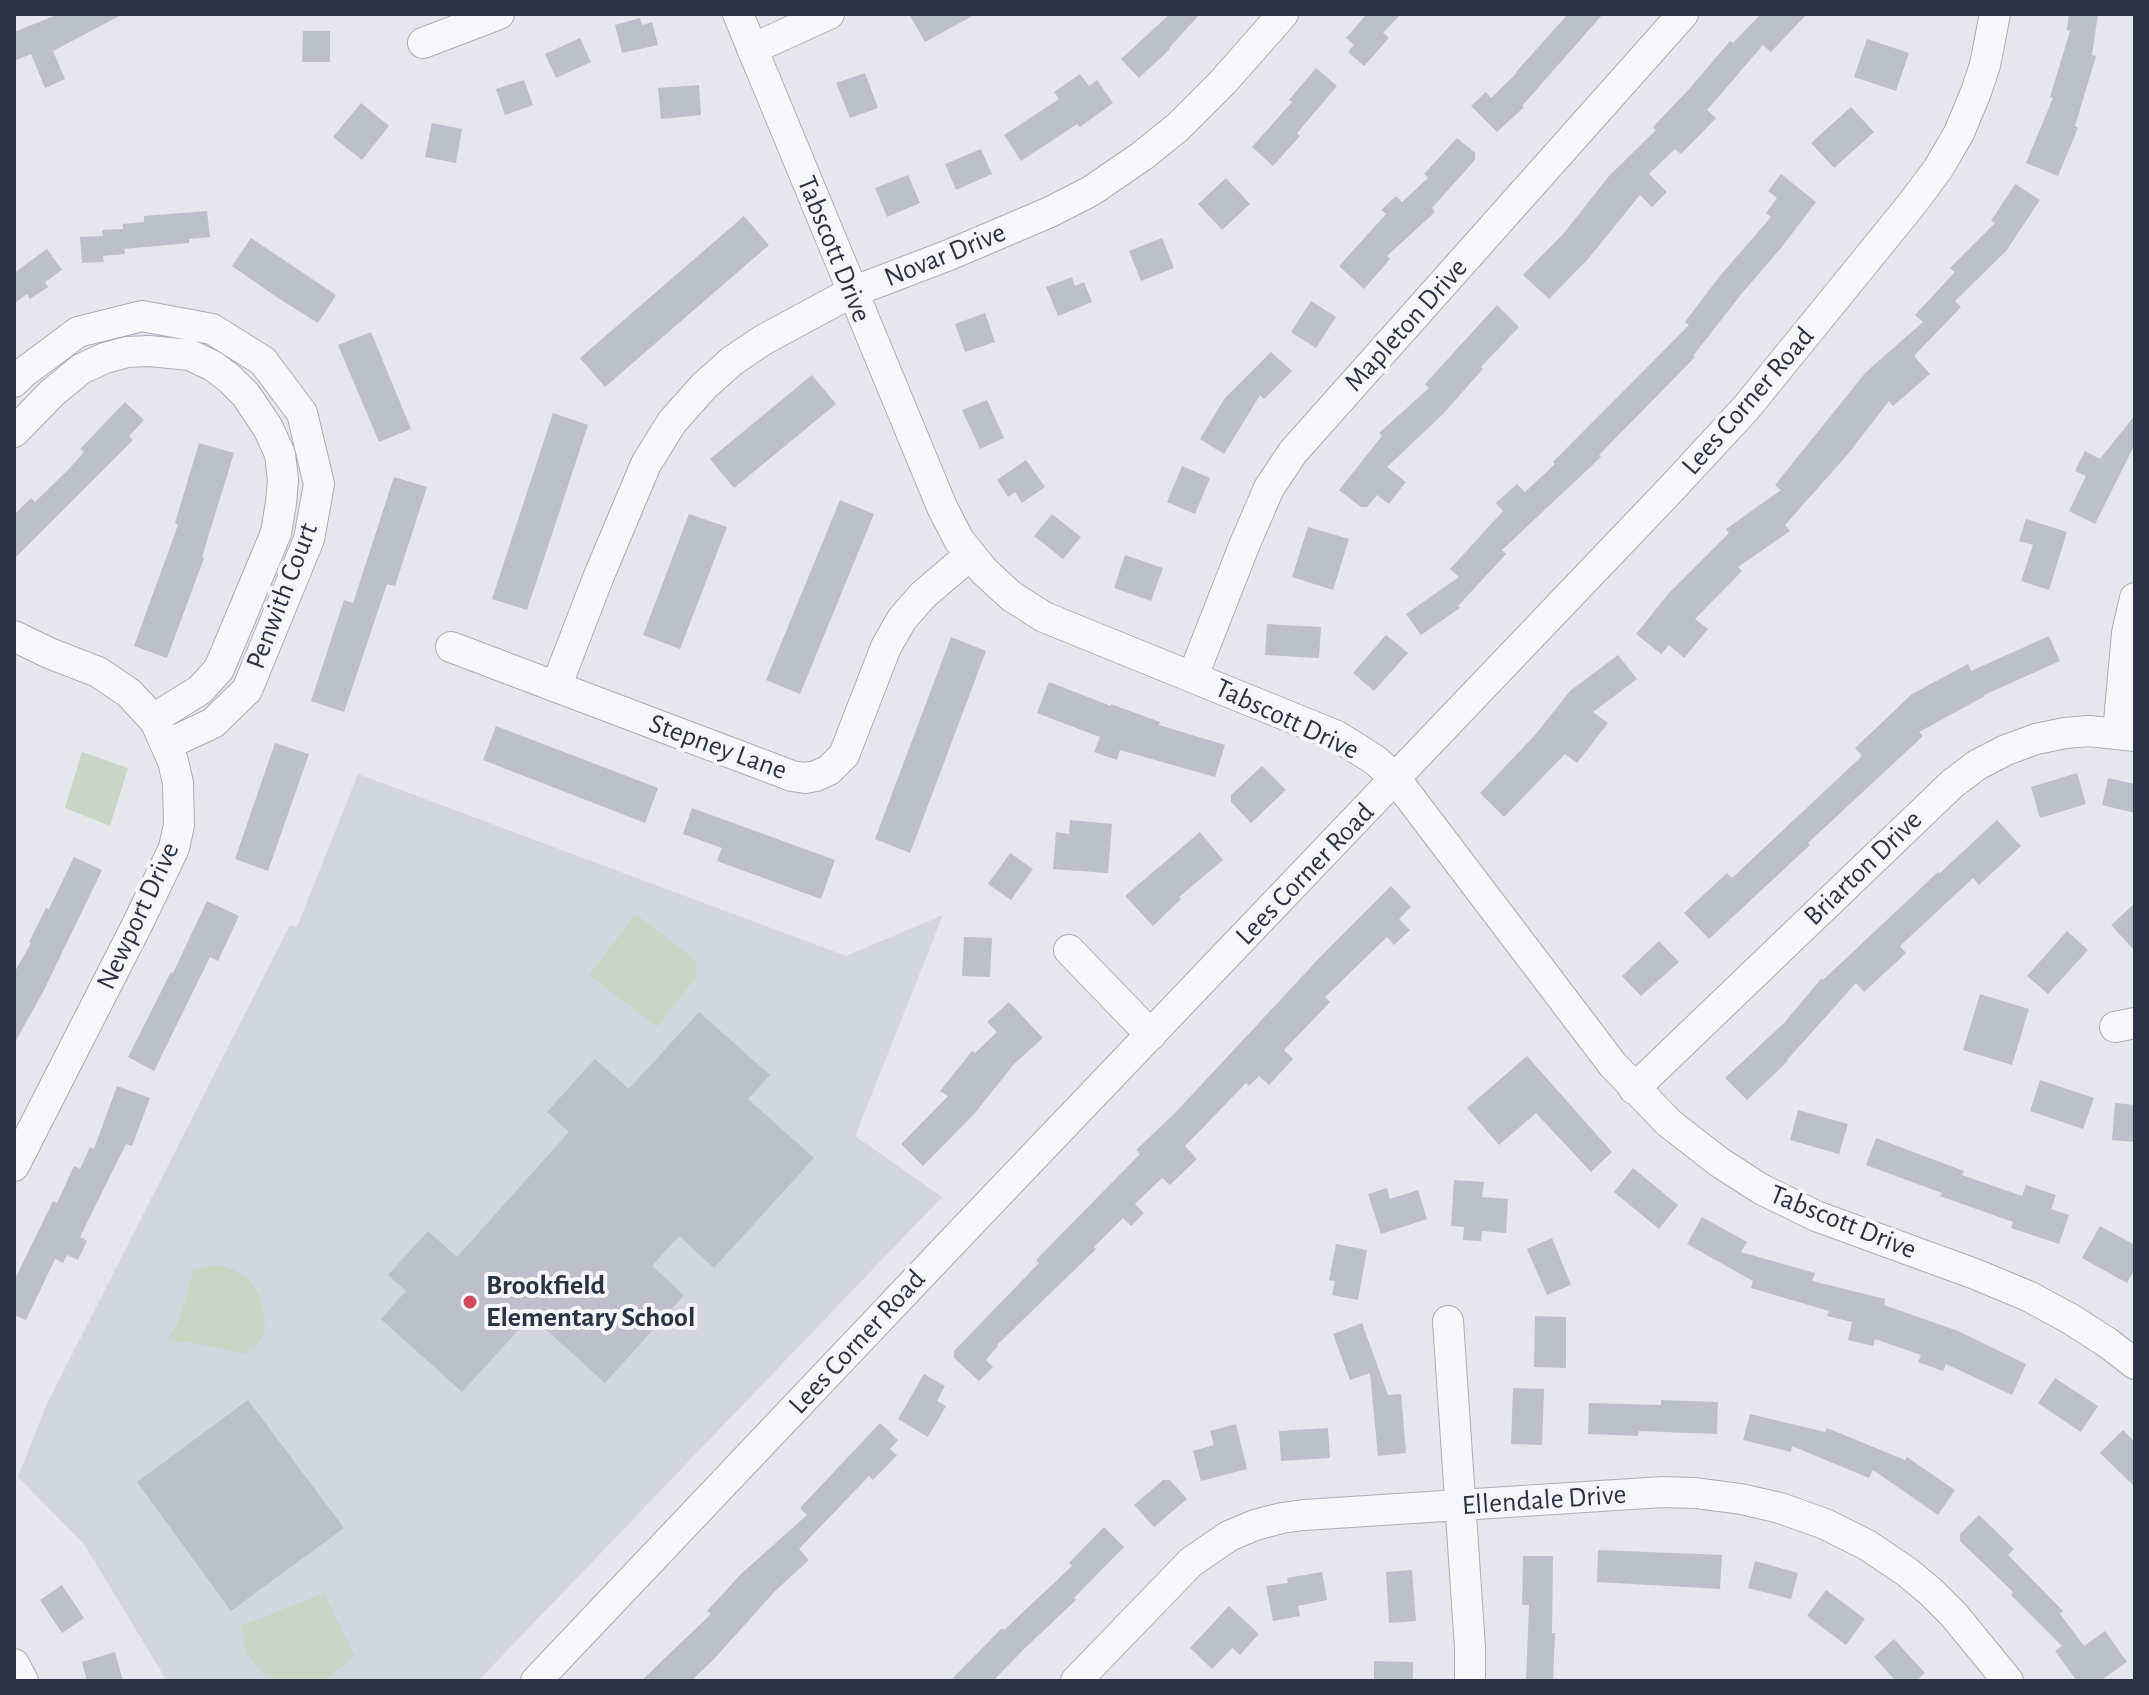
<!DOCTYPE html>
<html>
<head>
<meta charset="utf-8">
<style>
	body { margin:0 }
	#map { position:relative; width:2149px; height:1695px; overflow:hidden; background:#e4e7ec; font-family:"Alegreya Sans",sans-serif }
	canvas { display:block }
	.frame { position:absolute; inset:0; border:16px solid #2b3445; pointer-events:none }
</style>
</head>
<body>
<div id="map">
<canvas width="2149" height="1695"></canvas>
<div class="frame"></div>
</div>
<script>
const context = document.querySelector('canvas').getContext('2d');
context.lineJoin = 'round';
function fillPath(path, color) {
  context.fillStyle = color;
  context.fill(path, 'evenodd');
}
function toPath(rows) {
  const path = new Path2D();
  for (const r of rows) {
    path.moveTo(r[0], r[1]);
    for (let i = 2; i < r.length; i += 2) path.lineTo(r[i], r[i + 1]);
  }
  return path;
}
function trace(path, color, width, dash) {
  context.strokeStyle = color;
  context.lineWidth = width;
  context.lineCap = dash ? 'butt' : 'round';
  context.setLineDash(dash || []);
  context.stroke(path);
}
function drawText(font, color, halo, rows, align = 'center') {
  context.font = font + ' "Alegreya Sans",sans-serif';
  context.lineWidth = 8;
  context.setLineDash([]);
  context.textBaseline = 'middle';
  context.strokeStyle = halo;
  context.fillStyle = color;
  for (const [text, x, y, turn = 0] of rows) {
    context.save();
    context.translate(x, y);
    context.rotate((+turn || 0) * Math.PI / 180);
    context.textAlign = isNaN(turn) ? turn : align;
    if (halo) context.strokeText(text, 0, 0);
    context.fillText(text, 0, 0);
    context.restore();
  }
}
const built = toPath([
	[358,774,846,956,943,915,855,1136,942,1197,478,1681,167,1681,84,1544,18,1477,46,1406,290,925,297,927]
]);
const green = toPath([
	[82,752,128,768,110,826,65,808],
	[636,914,695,960,697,976,657,1027,589,975],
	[210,1266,225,1266,247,1276,259,1294,264,1311,265,1329,259,1342,247,1354,184,1341,175,1343,170,1340,169,1334,177,1326,194,1269],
	[324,1593,355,1656,324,1681,269,1681,246,1653,241,1626]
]);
const building = toPath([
	[59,14,123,14,53,51,65,79,45,88,31,54,14,61,14,32],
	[909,14,976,14,925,42],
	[1170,14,1200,14,1169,48,1170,49,1139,78,1121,59],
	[1367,14,1401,14,1383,33,1389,38,1364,66,1348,52,1354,45,1346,38],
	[1568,14,1603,14,1522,106,1524,107,1497,132,1471,106,1486,92,1491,98,1517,73,1516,72],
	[1761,14,1807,14,1771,52,1763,45,1707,110,1716,118,1681,154,1675,149,1649,174,1667,192,1652,207,1640,195,1588,259,1549,299,1523,275,1564,233,1609,176,1656,130,1653,127,1691,87,1730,41,1733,43],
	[2069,14,2098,14,2092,55,2096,56,2075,126,2078,128,2058,176,2026,163,2053,98,2050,97,2070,31,2067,30],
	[640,18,642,25,652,22,658,45,622,53,615,25],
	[303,31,330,31,330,62,302,62],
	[580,38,591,62,556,78,545,54],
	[1867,39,1909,53,1896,91,1854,77],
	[1316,68,1337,86,1297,133,1300,136,1273,166,1252,147,1292,102,1289,100],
	[865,73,878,108,850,118,836,83],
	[1080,74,1089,86,1097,80,1113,103,1080,127,1077,124,1021,161,1004,135,1059,99,1054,92],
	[524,80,533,105,505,115,496,89],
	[699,85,701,115,661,119,658,88],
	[361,103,389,126,362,160,333,137],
	[1851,107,1874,132,1834,168,1811,143],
	[432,123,462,129,456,163,425,157],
	[1457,138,1475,153,1475,160,1432,208,1435,212,1387,256,1390,259,1364,289,1339,266,1386,214,1381,210,1396,196,1402,202,1428,178,1424,174],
	[981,149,992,174,956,190,945,164],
	[1781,174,1816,202,1781,248,1743,292,1693,356,1695,357,1599,455,1601,457,1502,550,1506,554,1458,606,1460,608,1421,635,1406,614,1459,577,1450,569,1503,511,1496,503,1517,484,1525,492,1555,464,1553,462,1689,325,1685,322,1719,277,1771,217,1766,213,1777,198,1768,191],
	[908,175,920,203,887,217,875,188],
	[1226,178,1250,204,1222,230,1198,204],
	[2015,184,2040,200,2006,251,1955,301,1961,307,1914,356,1930,374,1893,406,1889,401,1848,454,1785,525,1790,531,1738,567,1742,571,1695,619,1708,629,1684,658,1669,645,1661,654,1636,634,1669,593,1729,533,1726,529,1781,490,1775,485,1866,372,1923,322,1915,315,1955,272,1950,268,1995,223,1991,221],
	[207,211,210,237,189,239,189,243,124,249,125,254,103,256,104,262,82,263,80,237,103,236,102,230,123,229,123,224,144,222,144,216],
	[744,216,769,245,605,387,580,358],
	[251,238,336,295,318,323,278,298,232,266],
	[1162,238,1174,268,1141,281,1129,251],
	[47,249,62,270,45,282,48,287,30,299,27,294,14,304,14,273],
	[1072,277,1075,286,1084,282,1092,302,1058,316,1046,287],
	[1311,301,1336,317,1316,348,1291,332],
	[1497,305,1519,327,1481,367,1483,369,1442,415,1387,467,1406,482,1389,504,1377,495,1367,507,1361,507,1339,490,1382,436,1379,433,1429,388,1425,384],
	[985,313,995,342,965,352,955,324],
	[371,332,411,429,379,442,338,345],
	[1271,352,1292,371,1264,399,1260,395,1224,454,1200,439,1225,398],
	[812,375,836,404,734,488,710,459],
	[987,400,1004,438,980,449,962,410],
	[125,402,144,420,129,436,133,440,14,559,14,515,31,498,35,502,69,469,84,452,80,449],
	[553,413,588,425,527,610,492,599],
	[2135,415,2135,444,2095,524,2069,511,2086,476,2075,471,2085,451,2100,459],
	[199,443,234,453,202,557,204,558,167,658,134,646,178,525,175,523],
	[1026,460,1045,487,1022,503,1015,492,1008,497,997,480],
	[1182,466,1210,478,1195,514,1167,502],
	[394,477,427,487,395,586,387,584,344,712,311,701,344,600,353,603],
	[840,500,874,514,800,694,766,680],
	[689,514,727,527,680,649,643,635],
	[1052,514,1081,537,1063,559,1034,536],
	[2026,519,2067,532,2049,590,2021,581,2033,545,2019,541],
	[1308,527,1349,539,1333,590,1292,577],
	[1125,555,1163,568,1151,601,1114,588],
	[1267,624,1321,627,1319,658,1265,655],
	[1386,635,1408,653,1374,691,1353,673],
	[2049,636,2060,661,1984,695,1985,696,1919,732,1923,736,1808,843,1810,845,1709,939,1684,913,1727,873,1732,878,1862,756,1855,748,1912,694,1968,664,1971,671],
	[951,637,986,651,910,853,875,839],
	[1618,655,1637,679,1593,712,1608,723,1577,763,1565,754,1504,817,1480,793,1535,735,1570,691],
	[1049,682,1111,706,1111,704,1160,722,1159,725,1225,745,1215,777,1120,750,1117,760,1094,752,1100,737,1037,713],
	[496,726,658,788,645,823,483,760],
	[275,743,309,754,268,871,235,859],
	[1262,766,1286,790,1251,823,1231,802,1231,795],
	[2077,773,2086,804,2040,818,2031,787],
	[2108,778,2135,784,2135,813,2102,805],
	[692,808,835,860,821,899,717,861,722,848,683,834],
	[1070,820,1112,824,1108,873,1053,869,1056,832,1069,834],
	[1997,820,2021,846,1979,885,1973,878,1900,946,1906,953,1864,992,1856,983,1787,1060,1788,1061,1747,1100,1725,1078,1784,1023,1821,979,1823,980,1938,872,1940,873],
	[1200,832,1223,860,1179,897,1181,899,1153,926,1125,896],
	[1010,853,1033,869,1011,900,988,884],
	[74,857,102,870,43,992,14,1044,14,973,31,943,29,942,46,908,49,909],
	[1391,886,1411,907,1399,919,1410,930,1394,945,1387,937,1325,997,1330,1002,1284,1050,1293,1059,1269,1085,1259,1076,1249,1086,1246,1083,1185,1146,1197,1159,1170,1185,1162,1178,1135,1204,1144,1213,1131,1226,1123,1218,1094,1247,1096,1249,997,1345,998,1346,986,1360,993,1367,979,1381,954,1358,954,1351,1039,1263,1036,1260,1140,1154,1136,1150,1175,1113,1324,953],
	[207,901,239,916,218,961,210,957,154,1071,128,1057,171,972,173,973],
	[2135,903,2135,951,2111,925],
	[2067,931,2088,950,2048,994,2027,976],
	[964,937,992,938,990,977,962,976],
	[1659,941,1679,962,1641,996,1622,976],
	[1980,994,2029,1009,2012,1065,1963,1050],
	[1009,1002,1043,1038,1014,1064,975,1113,923,1166,901,1144,948,1096,940,1091,972,1051,975,1053,997,1032,987,1022],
	[699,1012,770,1075,748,1099,814,1158,714,1268,679,1236,652,1266,684,1295,605,1383,531,1316,462,1392,381,1319,406,1291,388,1275,428,1231,457,1257,569,1132,547,1112,595,1059,629,1089],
	[1527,1056,1612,1152,1591,1172,1536,1113,1499,1145,1467,1108],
	[2040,1080,2094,1098,2083,1129,2030,1111],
	[117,1086,150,1098,132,1146,126,1144,80,1237,87,1241,78,1260,67,1255,63,1263,55,1259,26,1320,14,1315,14,1281,53,1201,57,1203,74,1166,80,1169,90,1147,94,1149],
	[2115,1103,2135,1105,2135,1142,2112,1140],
	[1798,1110,1848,1124,1839,1154,1790,1140],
	[1876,1138,1964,1171,1962,1175,2022,1196,2026,1185,2056,1195,2051,1209,2069,1215,2059,1244,2011,1228,2013,1222,1940,1196,1942,1193,1866,1165],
	[1633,1168,1678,1205,1659,1229,1614,1192],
	[1454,1180,1484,1182,1482,1197,1508,1199,1506,1233,1482,1231,1481,1241,1463,1240,1464,1227,1451,1226],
	[1387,1188,1390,1199,1418,1190,1427,1219,1381,1234,1368,1194],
	[1702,1217,1747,1242,1741,1252,1815,1273,1812,1281,1885,1299,1884,1305,1958,1331,2026,1364,2012,1395,1946,1364,1943,1371,1918,1362,1921,1355,1875,1339,1873,1346,1848,1340,1852,1322,1827,1316,1829,1311,1751,1288,1753,1281,1687,1244],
	[2100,1226,2135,1245,2135,1269,2127,1283,2082,1258],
	[1552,1238,1571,1285,1547,1295,1527,1249],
	[1336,1244,1367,1250,1358,1300,1332,1295,1335,1281,1329,1280],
	[1535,1316,1566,1317,1566,1368,1534,1367],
	[1362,1323,1388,1395,1401,1394,1406,1453,1378,1456,1370,1373,1350,1380,1333,1334],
	[924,1374,945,1386,937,1401,946,1406,928,1437,898,1419],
	[2055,1378,2098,1406,2081,1432,2038,1403],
	[1513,1388,1544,1389,1542,1445,1511,1444],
	[248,1400,344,1528,231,1611,137,1482],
	[1661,1400,1718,1402,1717,1434,1639,1431,1638,1436,1588,1434,1589,1403,1661,1405],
	[1750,1414,1825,1432,1827,1428,1905,1460,1907,1457,1955,1490,1938,1515,1873,1470,1869,1478,1792,1446,1791,1452,1743,1440],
	[880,1423,898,1440,890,1449,897,1455,873,1480,869,1476,799,1549,809,1560,776,1590,714,1659,691,1681,641,1681,711,1614,707,1611,741,1574,807,1515,800,1508],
	[1236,1424,1247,1469,1201,1481,1193,1451,1214,1445,1210,1431],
	[1328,1428,1330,1458,1281,1461,1279,1431],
	[2123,1430,2135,1442,2135,1487,2100,1453],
	[1163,1480,1170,1480,1187,1499,1154,1527,1134,1505],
	[1979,1515,2014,1549,2008,1555,2063,1611,2060,1614,2084,1646,2105,1631,2127,1662,2100,1681,2077,1681,2055,1651,2062,1646,2011,1595,2013,1592,1960,1541,1960,1534],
	[1104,1527,1124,1547,1074,1598,1076,1600,1024,1649,993,1681,950,1681,1002,1628,1004,1630,1072,1566,1069,1563],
	[1598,1550,1722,1555,1720,1589,1597,1582],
	[1523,1556,1553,1556,1552,1633,1555,1633,1553,1681,1526,1681,1529,1605,1522,1605],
	[1755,1561,1798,1573,1791,1599,1748,1588],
	[1412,1570,1416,1621,1389,1623,1386,1572],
	[1322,1572,1327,1600,1298,1606,1300,1616,1273,1621,1266,1586,1288,1583,1287,1578],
	[62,1585,84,1618,62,1633,40,1600],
	[1826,1590,1865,1619,1846,1645,1807,1616],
	[1229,1606,1259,1634,1240,1655,1232,1648,1212,1669,1190,1648],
	[1894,1639,1925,1673,1916,1681,1896,1681,1874,1657],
	[115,1652,123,1681,87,1681,82,1662],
	[1374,1661,1413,1662,1413,1681,1374,1681]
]);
const minor = toPath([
	[738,14,942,507,959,540,984,571,1011,596,1044,617,1337,736,1375,760,1395,778,1613,1065,1669,1123,1719,1162,1761,1189,1816,1216,1975,1274,2028,1296,2069,1318,2108,1343,2135,1364],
	[423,43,499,14],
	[752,49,829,14],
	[14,382,23,373,78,332,142,316,212,329,263,361,302,413,319,484,309,539,247,690,213,723,166,745],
	[14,432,52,393,81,369,105,358,127,352,149,351,190,355,213,366,229,378,246,395,268,428,280,454,283,480,281,503,276,533,219,669,200,690,153,719],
	[14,636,49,653,98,672,129,693,155,721,173,761,178,783,179,825,174,848,138,923,14,1166],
	[451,647,792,776,805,778,816,776,829,770,844,755,886,647,902,619,923,595,970,555],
	[1193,676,1244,546,1269,488,1293,452,1683,14],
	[556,687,598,578,646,464,672,422,704,386,732,361,763,340,852,292,949,255,1050,212,1091,191,1142,156,1178,127,1222,83,1283,14],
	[2118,733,2127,633,2135,598],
	[1069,950,1151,1035],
	[2115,1027,2135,1023],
	[1634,1089,1952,784,1977,765,2006,750,2036,739,2065,733,2089,731,2135,736],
	[1448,1321,1470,1648,1470,1681],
	[14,1664,23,1681],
	[536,1681,958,1236,1673,487,1746,408,1911,205,1938,169,1959,133,1976,92,1985,65,1995,14],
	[1076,1681,1191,1562,1229,1536,1255,1525,1282,1518,1304,1515,1663,1492,1695,1493,1741,1499,1780,1508,1825,1524,1867,1545,1907,1572,1931,1592,1954,1615,2008,1681]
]);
const markers = [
	[470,1302,8,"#d1495b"]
];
const streetNames = [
	["Tabscott Drive",834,249,68],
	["Novar Drive",945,255,-22],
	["Mapleton Drive",1406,325,-48],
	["Lees Corner Road",1748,401,-49],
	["Penwith Court",282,596,-69],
	["Tabscott Drive",1287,719,25],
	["Stepney Lane",718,747,20],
	["Briarton Drive",1863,868,-44],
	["Lees Corner Road",1305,874,-46],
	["Newport Drive",138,916,-65],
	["Tabscott Drive",1843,1222,22],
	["Lees Corner Road",857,1342,-47],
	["Ellendale Drive",1544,1500,-4]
];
const poiNames = [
	["Brookfield",486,1286],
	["Elementary School",486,1318]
];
fillPath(built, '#d2d6de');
fillPath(green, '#c9d6c5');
fillPath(building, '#bbc0ca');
trace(minor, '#a9aeb7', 32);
trace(minor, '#f7f8fa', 30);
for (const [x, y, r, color] of markers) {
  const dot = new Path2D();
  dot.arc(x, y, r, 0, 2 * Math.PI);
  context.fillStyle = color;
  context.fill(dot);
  trace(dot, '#f4f6f9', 3);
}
drawText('28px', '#2b3445', '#f4f6f9', streetNames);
drawText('bold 28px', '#2b3445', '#f4f6f9', poiNames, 'left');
</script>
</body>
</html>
